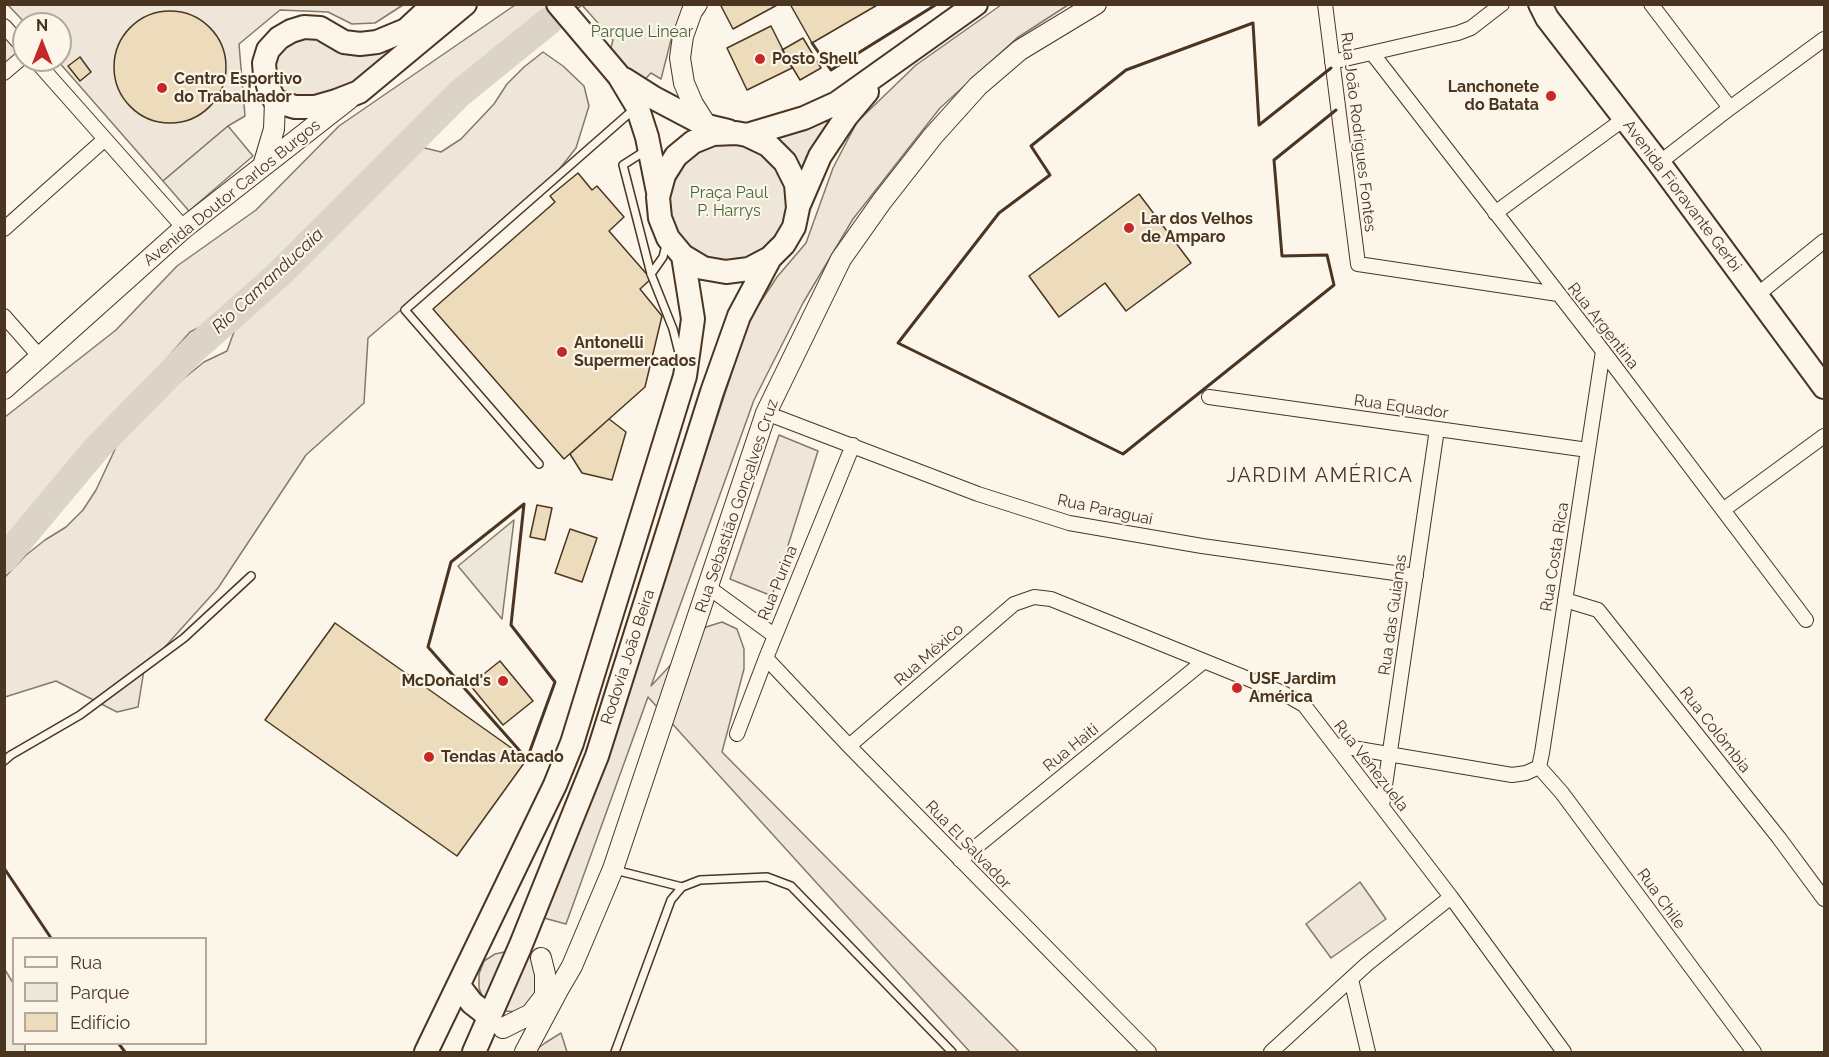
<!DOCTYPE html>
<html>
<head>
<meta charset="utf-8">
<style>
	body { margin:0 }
	#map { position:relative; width:1829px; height:1057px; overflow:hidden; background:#fbf6e9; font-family:Raleway,sans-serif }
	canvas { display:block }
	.frame { position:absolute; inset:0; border:6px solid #4a3520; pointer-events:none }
	.legend { position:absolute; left:12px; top:937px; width:195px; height:108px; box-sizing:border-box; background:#fbf6e9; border:2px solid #b4a999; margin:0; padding:8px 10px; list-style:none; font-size:18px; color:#4a3520 }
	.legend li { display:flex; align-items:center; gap:12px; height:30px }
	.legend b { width:30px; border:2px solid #b4a999 }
	.north { position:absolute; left:12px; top:12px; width:60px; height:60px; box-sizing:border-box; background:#fbf6e9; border:2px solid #b4a999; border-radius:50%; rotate:0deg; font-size:16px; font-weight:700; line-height:24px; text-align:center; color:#4a3520 }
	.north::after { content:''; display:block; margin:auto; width:21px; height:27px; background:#c62828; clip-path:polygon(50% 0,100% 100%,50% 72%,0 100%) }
</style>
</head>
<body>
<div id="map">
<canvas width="1829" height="1057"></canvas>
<div class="frame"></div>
<ul class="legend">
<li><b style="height:8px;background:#fbf6e9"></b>Rua</li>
<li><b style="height:16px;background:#ede6d9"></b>Parque</li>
<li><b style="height:16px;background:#ecdcbc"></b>Edifício</li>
</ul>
<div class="north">N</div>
</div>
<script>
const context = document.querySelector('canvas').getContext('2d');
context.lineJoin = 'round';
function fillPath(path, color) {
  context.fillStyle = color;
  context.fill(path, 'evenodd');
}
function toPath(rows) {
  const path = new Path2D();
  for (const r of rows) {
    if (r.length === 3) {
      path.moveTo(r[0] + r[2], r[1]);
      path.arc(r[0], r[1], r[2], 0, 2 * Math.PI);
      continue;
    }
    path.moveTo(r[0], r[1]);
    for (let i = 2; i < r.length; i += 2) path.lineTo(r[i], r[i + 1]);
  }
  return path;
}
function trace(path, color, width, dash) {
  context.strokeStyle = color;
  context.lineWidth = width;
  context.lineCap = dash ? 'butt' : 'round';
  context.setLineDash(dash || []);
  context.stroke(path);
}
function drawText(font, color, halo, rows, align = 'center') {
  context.font = font + ' Raleway,sans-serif';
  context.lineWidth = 4.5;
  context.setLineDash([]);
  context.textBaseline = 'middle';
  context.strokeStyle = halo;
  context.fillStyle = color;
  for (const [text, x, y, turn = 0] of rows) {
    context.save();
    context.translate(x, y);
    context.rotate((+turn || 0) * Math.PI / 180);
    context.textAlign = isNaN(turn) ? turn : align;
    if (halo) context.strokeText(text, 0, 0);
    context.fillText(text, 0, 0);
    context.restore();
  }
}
const green = toPath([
	[8,5,403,5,375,23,352,24,328,12,280,10,239,44,245,116,228,126,163,181,57,60,60,60,60,24,26,24,8,5],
	[443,5,450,5,353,83,313,96,283,95,272,75,274,58,294,38,311,36,342,50,443,5],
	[515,5,695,5,685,14,672,36,661,79,651,73,646,78,620,78,606,66,613,40,582,5,558,24,490,55,457,89,443,109,424,124,417,146,441,152,461,139,494,104,507,84,524,67,543,52,563,66,584,86,589,106,576,148,546,186,368,338,364,403,306,455,218,588,144,670,138,707,117,712,56,681,5,697,5,577,26,555,45,540,66,527,83,510,96,490,117,445,131,425,167,392,204,362,227,351,235,329,212,321,190,332,29,515,13,536,5,553,5,417,116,330,177,266,256,210,339,126,515,5],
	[1001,5,1068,5,1017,38,940,108,853,219,803,303,754,400,651,686,706,627,722,622,737,629,744,649,744,669,722,752,1019,1052,970,1052,648,697,566,924,544,918,591,798,750,318,777,277,806,243,833,168,857,122,916,65,1001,5],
	[4,34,20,51,4,65,4,34],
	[860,93,803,178,769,139,860,93],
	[729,203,59],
	[779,435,818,451,772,596,730,579,779,435],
	[1360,882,1386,919,1331,958,1306,924,1360,882],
	[509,951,485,1003,479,988,479,974,484,961,495,954,509,951],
	[528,955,540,970,541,994,519,1012,505,1011,528,955],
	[561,1033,567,1052,533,1052,545,1043,561,1033]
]);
const parking = toPath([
	[228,126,253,156,189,211,163,181,228,126],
	[514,520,502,619,458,566,514,520],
	[4,968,13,983,14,1044,25,1044,25,1052,5,1052,4,968]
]);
const river = toPath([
	[4,559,96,449,192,351,278,275,460,93,549,21]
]);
const building = toPath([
	[720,4,779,4,733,29,720,4],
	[790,4,879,4,812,43,790,4],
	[170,67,56],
	[771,26,792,68,747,90,727,48,771,26],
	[803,38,821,68,800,80,782,50,803,38],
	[80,57,91,72,80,81,68,66,80,57],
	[578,173,592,190,597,186,624,217,609,231,651,279,640,289,662,316,645,387,564,459,433,309,555,202,550,196,578,173],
	[1139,194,1191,263,1126,311,1105,283,1059,317,1029,276,1139,194],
	[609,419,626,432,612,480,582,473,570,454,609,419],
	[537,505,552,508,545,540,530,537,537,505],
	[570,529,597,538,582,582,555,573,570,529],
	[335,623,527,759,457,856,265,720,335,623],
	[500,661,533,701,503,725,470,685,500,661]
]);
const lane = toPath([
	[645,151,623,165,651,274,673,329,679,353],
	[651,274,663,257,666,245],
	[539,464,405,310,633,110],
	[4,761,11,755,80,715,184,638,251,576],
	[615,870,682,887],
	[615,1052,671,900,682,887,700,880,767,877,791,886,952,1052]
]);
const street = toPath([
	[1325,4,1358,264,1558,294],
	[1651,4,1730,108],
	[4,26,24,48],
	[1372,53,1603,351,1806,620],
	[35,60,184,228],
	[1332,62,1458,33,1471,28,1502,4],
	[4,73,24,56],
	[1659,163,1730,108,1824,39],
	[1495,213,1624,119],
	[4,229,105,139],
	[1757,295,1824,241],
	[4,316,40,357],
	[1209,397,1588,450],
	[766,413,978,494,1069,523,1202,546,1416,576],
	[1723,510,1824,436],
	[708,587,775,636],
	[1565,600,1598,610,1779,838,1824,899],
	[766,658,849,746,1149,1052],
	[737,734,766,658,853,445],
	[1335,745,1512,775,1526,773,1539,767],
	[849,746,1014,604,1034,597,1051,599,1283,693,1304,705,1451,897,1564,1052],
	[1539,767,1542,753,1603,351],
	[1539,767,1562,793,1754,1052],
	[1382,806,1437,429],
	[960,860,1203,662],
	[1351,979,1368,1052],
	[1271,1052,1367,964,1451,897]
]);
const secondary = toPath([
	[697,4,692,11,683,36,680,58,684,83,693,104,707,126],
	[263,166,274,129,275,101],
	[4,389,184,228,349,99],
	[503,1028,531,1014,545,996,545,974,541,958],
	[525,1052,558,990,572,966,613,869,766,413,841,259,882,201,933,136,978,86,1020,50,1096,4]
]);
const primary = toPath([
	[434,4,406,30,377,42,360,44,344,42,320,28,304,27,291,31,279,38,268,50,264,63,265,75,269,89,275,101,295,107,315,107,336,101,359,92,465,4],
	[558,4,619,76,637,106,647,137,658,192],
	[1540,4,1547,18,1659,163,1824,387],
	[624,79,654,98,707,126,728,131],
	[747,135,768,145,785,162,796,184,798,208,794,227,784,244,770,258,749,269,726,272,703,268,683,256,668,238,660,218,658,197,664,175,676,156,693,142,713,134,736,133,747,135,804,118,837,103,976,4],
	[798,207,820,156,846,117,867,92],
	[459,986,472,1003,490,1017],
	[426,1052,555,785,572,743,685,376,693,319,683,256],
	[474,1052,520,947,597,756,712,392,739,316,770,258]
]);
const wall = toPath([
	[812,43,831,70,937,4],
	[1331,68,1259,125,1253,23,1126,70,1031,146,1050,175,999,213,898,343,1123,454,1334,285,1327,255,1282,256,1274,160,1336,110],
	[524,504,511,625,555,682,527,759,428,647,451,562,524,504],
	[4,868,51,938],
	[119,1044,125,1052]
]);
const markers = [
	[760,59,6,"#c62828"],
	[162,88,6,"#c62828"],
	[1551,96,6,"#c62828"],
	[1129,228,6,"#c62828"],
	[562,352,6,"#c62828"],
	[503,681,6,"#c62828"],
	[1237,688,6,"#c62828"],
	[429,757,6,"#c62828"]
];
const parkNames = [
	["Parque Linear",642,32],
	["Praça Paul",729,193],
	["P. Harrys",729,211]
];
const poiNames = [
	["Posto Shell",772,59],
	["Centro Esportivo",174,79],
	["do Trabalhador",174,97],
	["Lanchonete",1539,87,"right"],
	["do Batata",1539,105,"right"],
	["Lar dos Velhos",1141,219],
	["de Amparo",1141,237],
	["Antonelli",574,343],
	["Supermercados",574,361],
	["USF Jardim",1249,679],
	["América",1249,697],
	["McDonald's",491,681,"right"],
	["Tendas Atacado",441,757]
];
const streetNames = [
	["Rua João Rodrigues Fontes",1358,132,83],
	["Avenida Doutor Carlos Burgos",232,193,-39],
	["Avenida Fioravante Gerbi",1682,196,53],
	["Rua Argentina",1603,326,52],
	["Rua Equador",1401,407,8],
	["Rua Sebastião Gonçalves Cruz",737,506,-71],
	["Rua Paraguai",1105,510,12],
	["Rua Costa Rica",1555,557,-81],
	["Rua Purina",778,583,-68],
	["Rua das Guianas",1393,615,-82],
	["Rua México",929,655,-41],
	["Rodovia João Beira",628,657,-72],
	["Rua Colômbia",1715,730,52],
	["Rua Haiti",1071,748,-39],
	["Rua Venezuela",1371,766,52],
	["Rua El Salvador",968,845,46],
	["Rua Chile",1661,899,54]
];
const waterNames = [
	["Rio Camanducaia",268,281,-43]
];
const quarterNames = [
	["JARDIM AMÉRICA",1320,476]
];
fillPath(green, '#ede6d9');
trace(green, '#887966', 1.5);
fillPath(parking, '#ede7d9');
trace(parking, '#887966', 1.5);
trace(river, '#dcd4c6', 28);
fillPath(building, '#ecdcbc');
trace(building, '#4a3520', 1.5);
trace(lane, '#4a3520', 10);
trace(street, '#4a3520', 16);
trace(secondary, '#4a3520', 22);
trace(primary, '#4a3520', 26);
trace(lane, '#fbf6e9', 7);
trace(street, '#fbf6e9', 14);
trace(secondary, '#fbf6e9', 20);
trace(primary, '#fbf6e9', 22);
trace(wall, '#4a3520', 3);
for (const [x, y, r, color] of markers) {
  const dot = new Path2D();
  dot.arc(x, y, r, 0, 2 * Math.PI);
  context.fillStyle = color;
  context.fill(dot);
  trace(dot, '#fbf6e9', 2);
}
drawText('16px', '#436837', '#fbf6e9', parkNames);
drawText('bold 16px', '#4a3520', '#fbf6e9', poiNames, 'left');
drawText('16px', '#4a3520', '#fbf6e9', streetNames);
drawText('italic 18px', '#4a3520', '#fbf6e9', waterNames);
context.letterSpacing = '1.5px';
drawText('20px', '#4a3520', '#fbf6e9', quarterNames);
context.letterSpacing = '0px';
</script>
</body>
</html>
